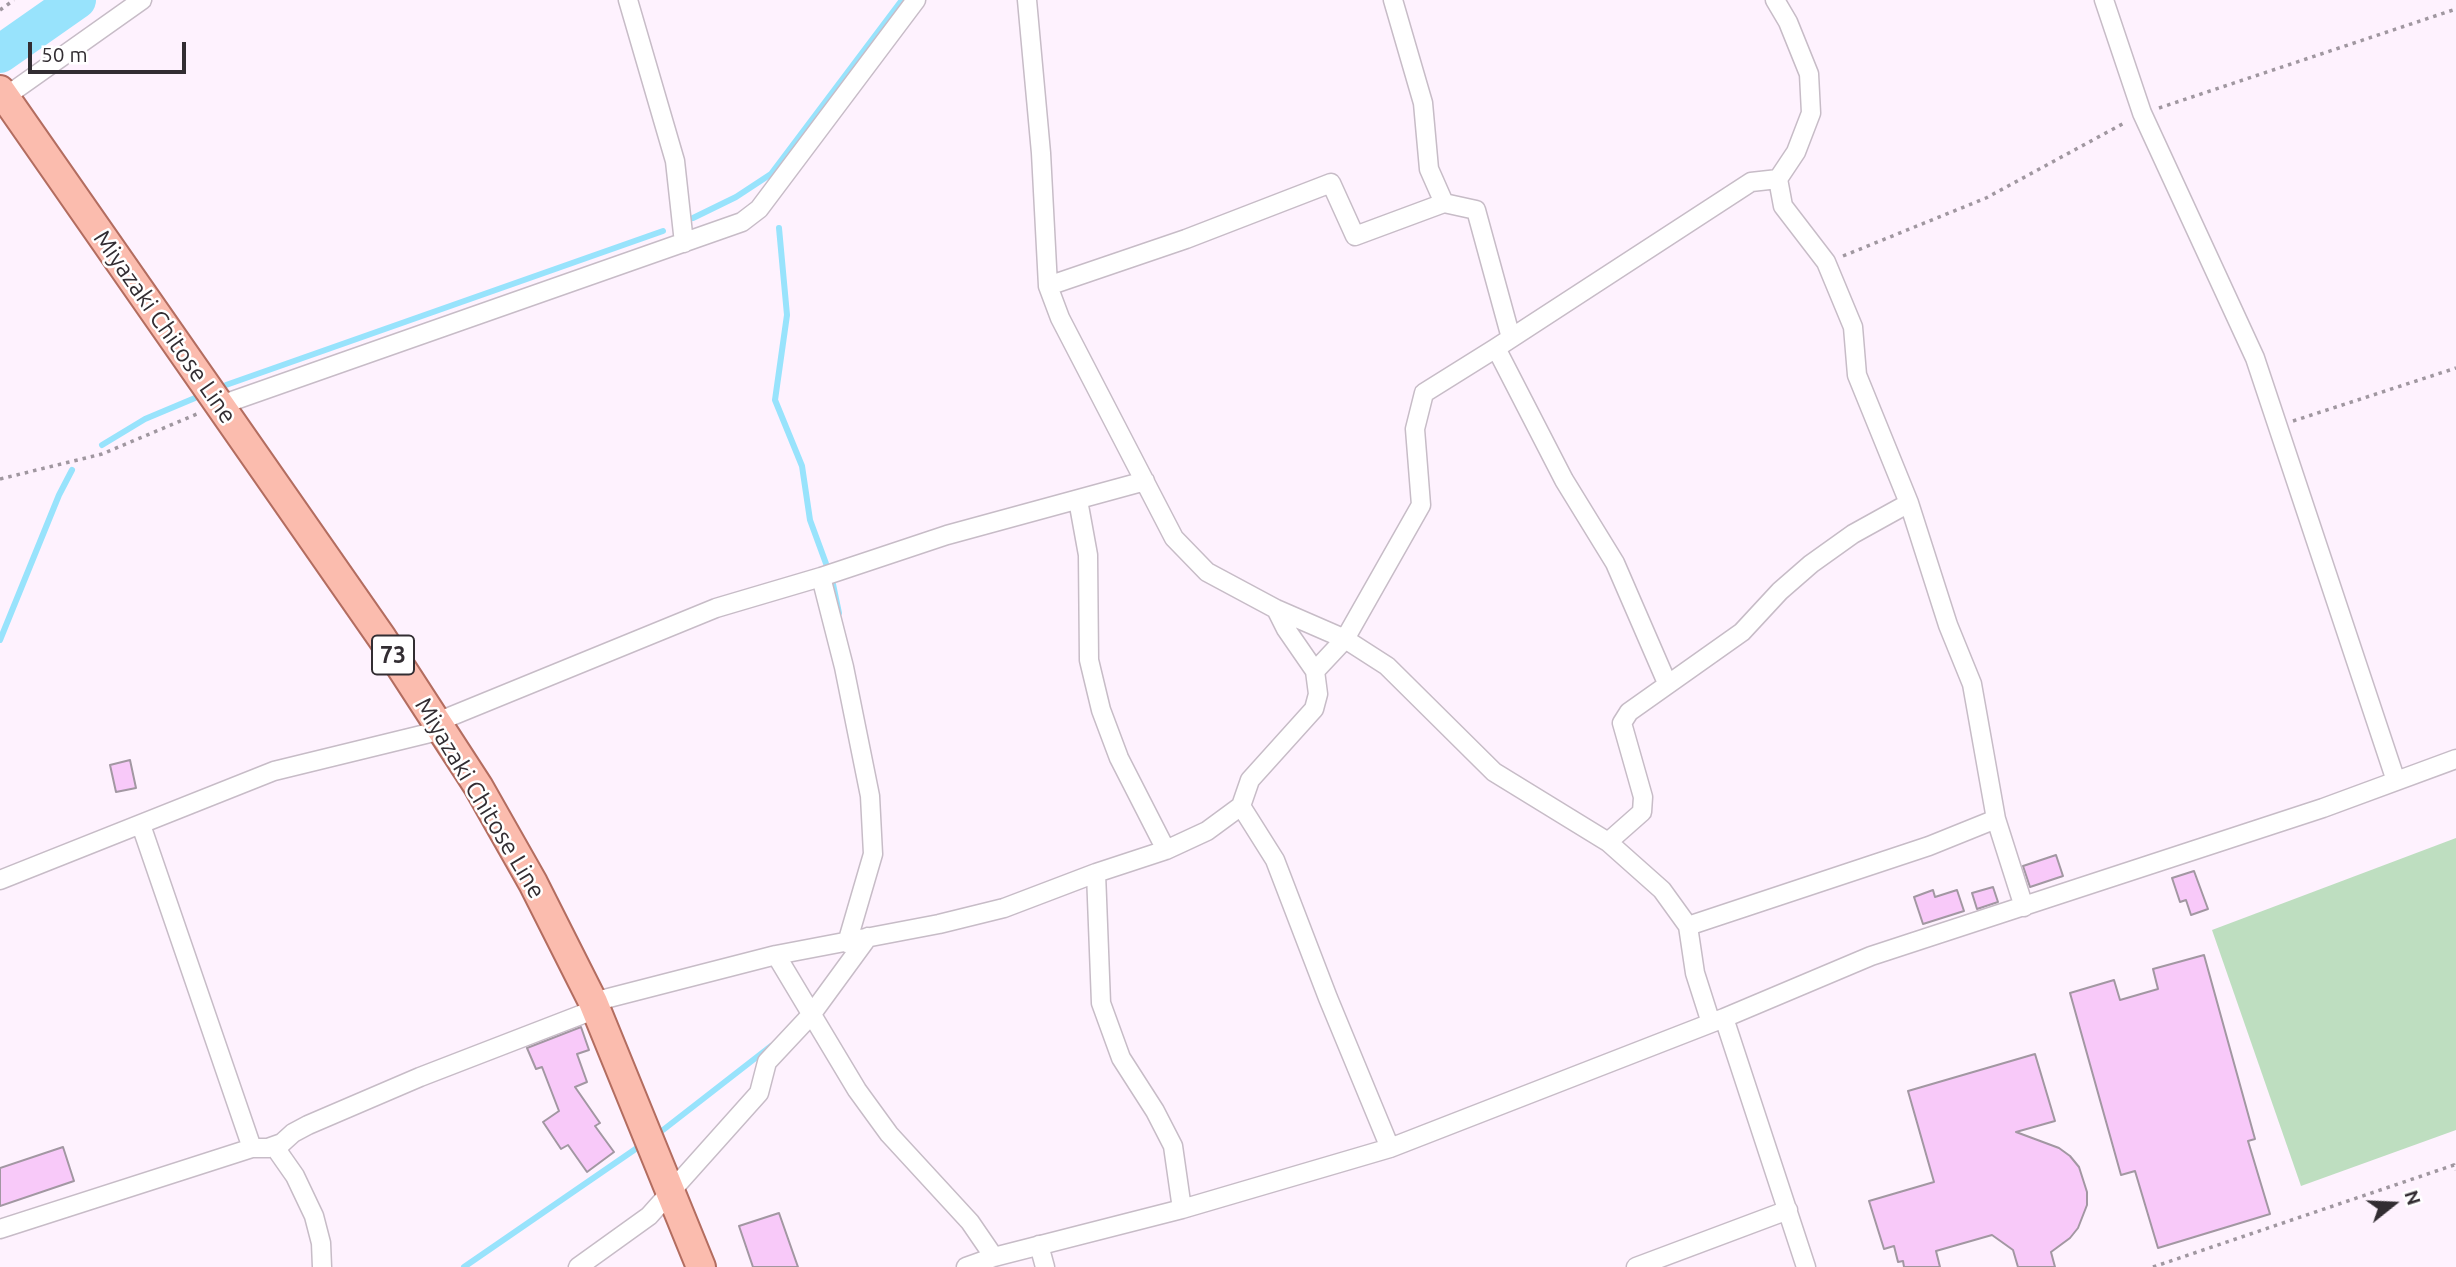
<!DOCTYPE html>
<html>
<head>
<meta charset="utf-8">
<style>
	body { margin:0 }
	#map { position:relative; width:2456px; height:1267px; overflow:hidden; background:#fef2fe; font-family:Ubuntu,sans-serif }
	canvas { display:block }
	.north { position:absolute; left:2358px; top:1169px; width:70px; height:70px; -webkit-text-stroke:5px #fff; paint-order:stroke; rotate:72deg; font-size:19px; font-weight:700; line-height:28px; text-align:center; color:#322d32 }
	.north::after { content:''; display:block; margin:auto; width:24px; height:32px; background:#322d32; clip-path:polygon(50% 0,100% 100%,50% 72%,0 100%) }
	.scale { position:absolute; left:28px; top:42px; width:158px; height:32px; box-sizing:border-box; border:4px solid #322d32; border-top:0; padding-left:9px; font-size:21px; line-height:24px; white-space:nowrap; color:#322d32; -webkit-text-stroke:5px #fff; paint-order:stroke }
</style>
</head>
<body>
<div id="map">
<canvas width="2456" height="1267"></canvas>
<div class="north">N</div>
<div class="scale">50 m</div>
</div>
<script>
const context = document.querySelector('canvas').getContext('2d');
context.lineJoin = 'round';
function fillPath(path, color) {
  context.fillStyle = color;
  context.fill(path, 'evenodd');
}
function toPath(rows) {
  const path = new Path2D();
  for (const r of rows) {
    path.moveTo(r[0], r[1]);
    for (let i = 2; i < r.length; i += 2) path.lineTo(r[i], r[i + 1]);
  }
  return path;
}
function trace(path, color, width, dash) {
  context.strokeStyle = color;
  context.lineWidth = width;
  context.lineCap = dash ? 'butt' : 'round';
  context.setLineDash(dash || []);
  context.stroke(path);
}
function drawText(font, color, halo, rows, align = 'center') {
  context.font = font + ' Ubuntu,sans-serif';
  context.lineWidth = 5;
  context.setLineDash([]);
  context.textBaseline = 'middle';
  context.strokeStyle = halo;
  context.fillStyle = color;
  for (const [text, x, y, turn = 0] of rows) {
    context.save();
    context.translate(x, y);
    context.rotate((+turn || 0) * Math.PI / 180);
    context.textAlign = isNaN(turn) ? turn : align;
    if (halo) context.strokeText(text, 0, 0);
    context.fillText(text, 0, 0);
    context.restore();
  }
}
const green = toPath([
	[2456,838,2456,1130,2301,1186,2212,930]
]);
const stream = toPath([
	[693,218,736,197,771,174,902,0],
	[779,228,787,315,775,400,802,466,810,520,828,569],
	[226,385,663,231],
	[102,445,145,419,195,398],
	[833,584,839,613],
	[0,640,59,495,72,470],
	[663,1130,771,1046],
	[464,1267,637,1148]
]);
const river = toPath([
	[0,54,77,0]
]);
const building = toPath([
	[130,760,136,788,116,792,110,765,130,760],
	[2056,855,2063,876,2030,887,2023,866,2056,855],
	[2194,871,2208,909,2191,915,2186,900,2180,902,2172,878,2194,871],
	[1993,887,1998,902,1977,909,1972,893,1993,887],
	[1933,890,1935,897,1957,890,1964,911,1923,924,1914,897,1933,890],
	[2204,955,2255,1139,2248,1141,2270,1214,2158,1248,2135,1171,2121,1175,2070,993,2114,980,2120,1000,2158,989,2153,969,2204,955],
	[581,1027,589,1050,577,1054,587,1082,575,1087,600,1123,595,1126,614,1152,587,1172,568,1145,561,1149,543,1122,559,1111,542,1067,536,1069,527,1048,581,1027],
	[2035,1054,2055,1121,2016,1132,2059,1148,2070,1156,2079,1167,2087,1192,2087,1205,2078,1228,2070,1238,2051,1252,2055,1267,2018,1267,2013,1250,1992,1235,1936,1251,1940,1267,1904,1267,1903,1261,1898,1262,1894,1246,1884,1249,1869,1201,1934,1182,1908,1091,2035,1054],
	[63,1147,74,1181,0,1206,0,1168,63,1147],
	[779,1213,798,1267,753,1267,739,1226,779,1213]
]);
const path = toPath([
	[0,10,14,0],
	[2159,108,2456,9],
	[1843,256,1986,198,2126,122],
	[2293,421,2456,368],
	[0,479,102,454,197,414],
	[2153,1267,2454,1165,2456,1170]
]);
const street = toPath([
	[628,0,675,161,684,243],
	[1027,0,1041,153,1048,286,1060,318,1174,538,1207,572,1276,609,1345,639,1387,666,1494,772,1608,842,1662,890,1688,926,1695,973,1711,1023],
	[1393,0,1423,103,1429,169,1444,203],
	[1775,0,1788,22,1809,74,1811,113,1796,152,1778,179,1783,206,1826,262,1853,327,1857,375,1909,503,1948,625,1972,684,1996,819,2024,907],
	[2104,0,2142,113,2255,358,2396,781],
	[5,97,142,0],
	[1048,286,1186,239,1331,183,1355,236,1444,203,1476,210,1511,338],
	[1496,348,1564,480,1615,563,1667,683],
	[218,406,742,222,759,209,916,0],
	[1078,500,1088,555,1089,660,1101,710,1119,758,1166,850],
	[821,577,844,667,870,796,873,854,847,943],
	[1315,671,1345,639,1421,505,1415,429,1424,393,1496,348,1751,182,1778,179],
	[437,722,716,608,821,577,947,535,1145,481],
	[1241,806,1275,860,1328,998,1390,1148],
	[141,825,252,1148],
	[1608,842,1642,812,1643,797,1622,723,1629,712,1742,632,1780,591,1811,564,1853,534,1909,503],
	[1096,873,1101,1003,1121,1058,1155,1111,1173,1146,1182,1209],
	[0,880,274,771,442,730],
	[1688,926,1929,846,1996,819],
	[776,955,857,1090,889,1134,970,1222,994,1257],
	[593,1002,776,955,939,924,1004,908,1096,873,1166,850,1207,831,1241,806,1250,780,1314,709,1318,694,1315,671,1286,629,1276,609],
	[1724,1018,1806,1267],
	[274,1146,295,1176,314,1216,321,1243,322,1267],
	[0,1229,252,1148,268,1148,282,1143,293,1133,308,1125,420,1077,596,1009],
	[1039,1245,1045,1267],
	[578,1267,649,1216,759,1093,767,1062,811,1015,868,937],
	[966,1267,994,1257,1182,1209,1390,1148,1724,1018,1871,956,2323,808,2456,759],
	[1636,1267,1788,1210]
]);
const primary = toPath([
	[0,90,382,638,478,786,533,883,593,1002,701,1267]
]);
const shields = [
	[393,655,42]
];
const shieldNames = [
	["73",393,655]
];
const streetNames = [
	["Miyazaki Chitose Line",165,327,55],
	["Miyazaki Chitose Line",480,798,59]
];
fillPath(green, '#bedec0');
trace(stream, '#98e3fc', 6);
trace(river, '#98e3fc', 38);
fillPath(building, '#f8c9f9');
trace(building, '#a297a2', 2);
trace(street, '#c7bcc7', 21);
trace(primary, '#b36d60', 32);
trace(path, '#a097a0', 3.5, [3.5, 5]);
trace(street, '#fff', 18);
trace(primary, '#fbbcae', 28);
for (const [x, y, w] of shields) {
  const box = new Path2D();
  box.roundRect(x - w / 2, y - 19.5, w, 39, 5);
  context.fillStyle = '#fff';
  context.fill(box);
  trace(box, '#322d32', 2);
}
drawText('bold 23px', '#322d32', null, shieldNames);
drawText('24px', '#322d32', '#fff', streetNames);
</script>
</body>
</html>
